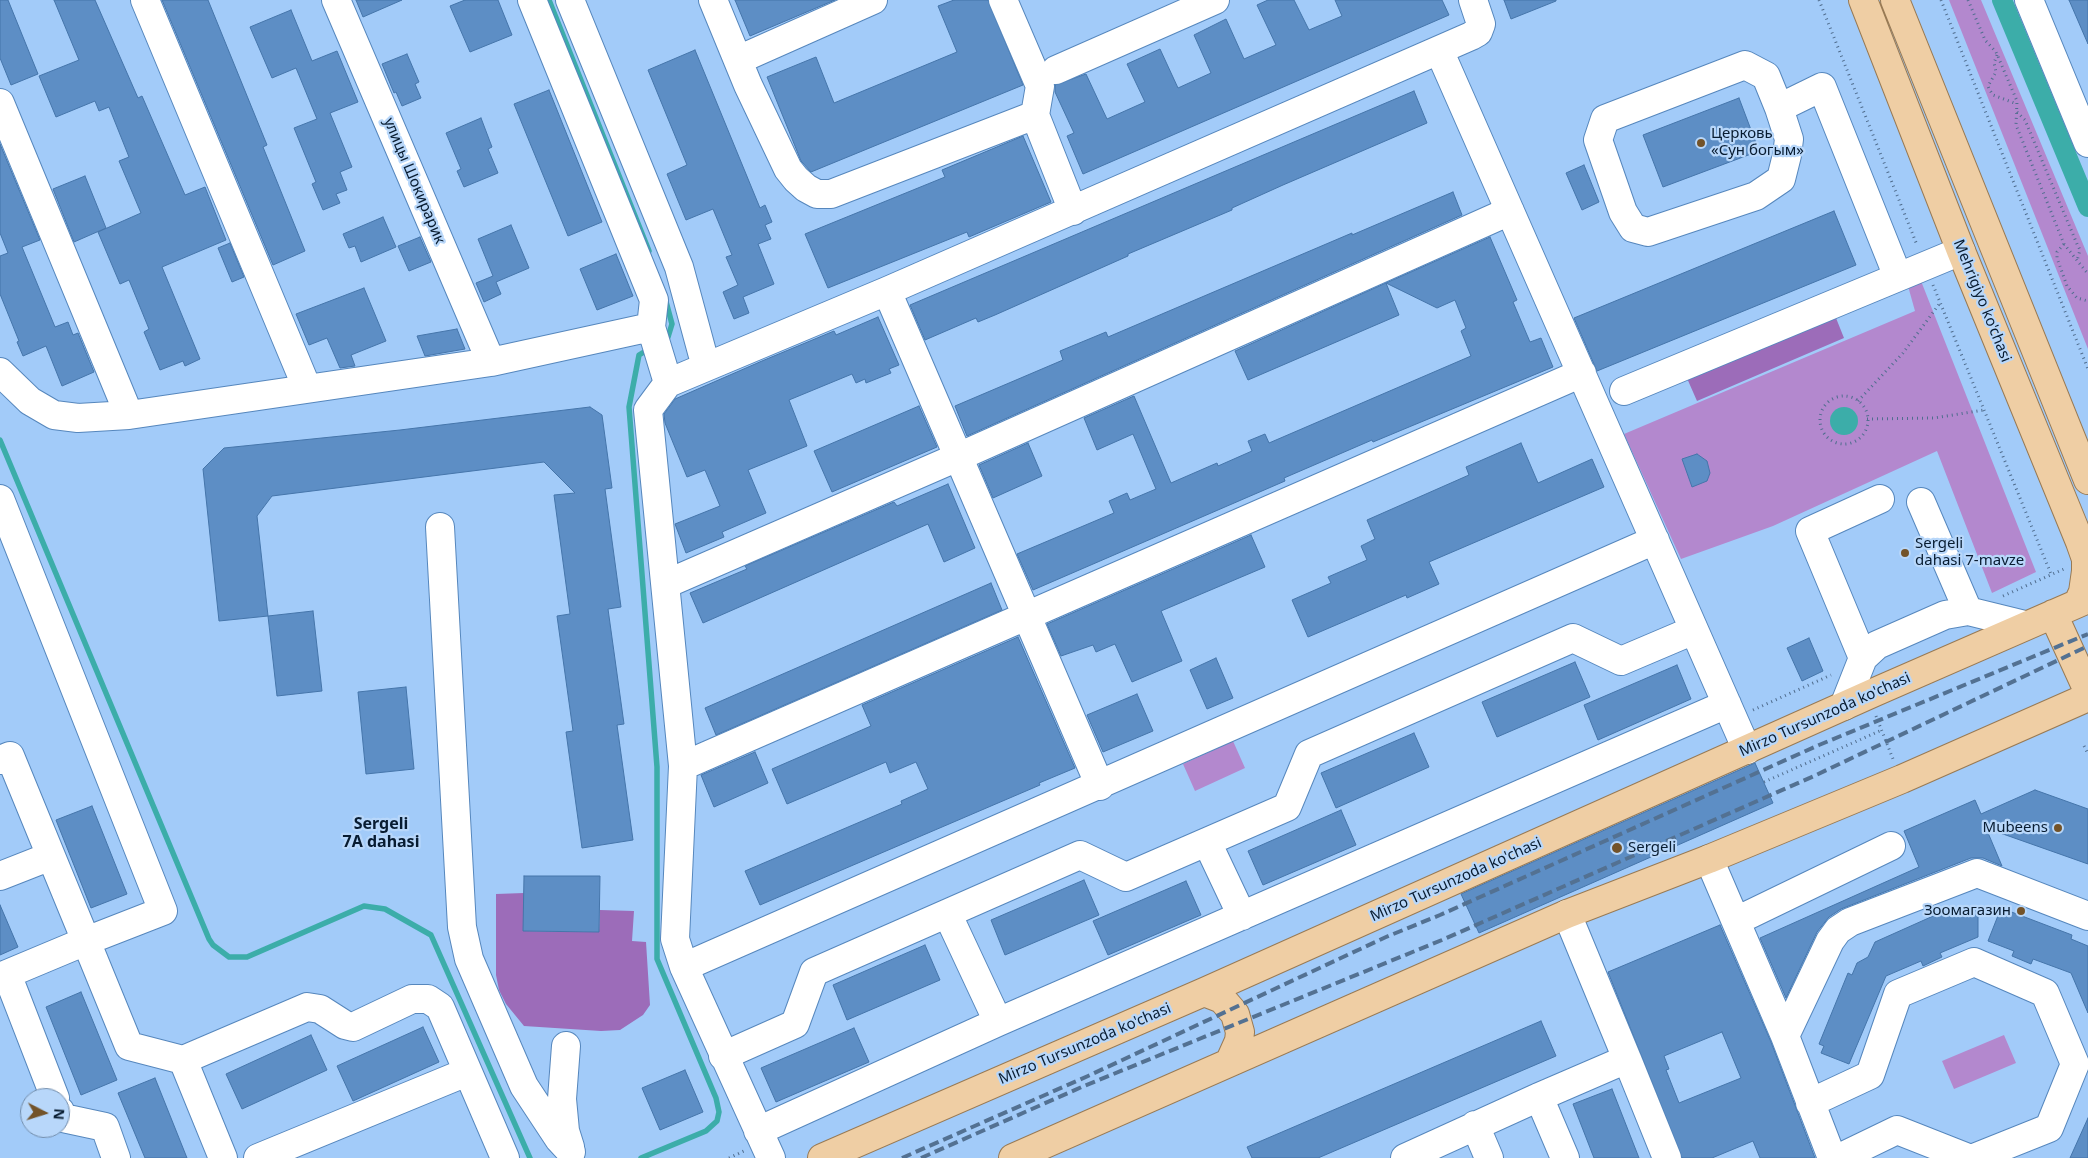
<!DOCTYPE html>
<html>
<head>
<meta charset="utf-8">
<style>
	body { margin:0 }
	#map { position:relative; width:2088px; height:1158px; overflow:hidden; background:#a2cbf9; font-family:"Noto Sans",sans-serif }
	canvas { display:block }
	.north { position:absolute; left:20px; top:1088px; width:50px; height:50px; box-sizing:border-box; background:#b8d7fa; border:1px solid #728caa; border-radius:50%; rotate:95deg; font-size:14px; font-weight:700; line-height:20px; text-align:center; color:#081c31 }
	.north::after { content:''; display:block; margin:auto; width:18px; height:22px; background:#735329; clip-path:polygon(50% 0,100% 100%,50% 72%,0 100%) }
</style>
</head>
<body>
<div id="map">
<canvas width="2088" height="1158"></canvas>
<div class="north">N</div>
</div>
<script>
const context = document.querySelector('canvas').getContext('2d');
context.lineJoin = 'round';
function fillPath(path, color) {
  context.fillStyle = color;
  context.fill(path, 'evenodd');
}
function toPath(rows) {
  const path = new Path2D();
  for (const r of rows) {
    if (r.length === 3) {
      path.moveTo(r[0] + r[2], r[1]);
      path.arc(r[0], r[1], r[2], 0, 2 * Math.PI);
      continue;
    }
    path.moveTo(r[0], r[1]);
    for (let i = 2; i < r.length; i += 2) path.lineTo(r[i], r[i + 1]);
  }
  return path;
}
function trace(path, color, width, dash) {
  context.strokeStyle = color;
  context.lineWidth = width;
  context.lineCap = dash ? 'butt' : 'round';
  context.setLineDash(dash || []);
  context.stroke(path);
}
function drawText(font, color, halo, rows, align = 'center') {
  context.font = font + ' "Noto Sans",sans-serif';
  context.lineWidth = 4.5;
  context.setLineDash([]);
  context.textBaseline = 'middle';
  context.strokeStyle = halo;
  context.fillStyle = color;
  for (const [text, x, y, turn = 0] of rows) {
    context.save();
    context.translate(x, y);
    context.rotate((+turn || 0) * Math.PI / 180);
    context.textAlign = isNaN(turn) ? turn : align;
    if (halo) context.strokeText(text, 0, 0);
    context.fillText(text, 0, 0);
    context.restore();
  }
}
const green = toPath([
	[1949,0,1981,0,2088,256,2088,349],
	[1921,281,2036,572,1992,593,1937,451,1773,526,1681,559,1624,434,1915,311,1908,286],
	[1233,741,1245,768,1195,791,1183,764],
	[2004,1035,2016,1063,1954,1089,1942,1061]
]);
const forest = toPath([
	[1834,313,1844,338,1697,401,1686,376],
	[524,893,524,931,599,932,600,910,634,911,632,941,646,942,650,1005,643,1015,620,1030,601,1031,524,1026,506,1004,499,990,496,975,496,894]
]);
const water = toPath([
	[1844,421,14]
]);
const stream = toPath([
	[549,0,649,251],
	[663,340,668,337,672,324,665,298],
	[0,440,209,939,213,945,229,957,247,957,364,906,385,909,431,935,530,1158],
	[641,1158,706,1131,717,1121,719,1112,716,1098,657,959,657,767,629,407,639,355,649,349]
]);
const canal = toPath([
	[2002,0,2088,207]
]);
const building = toPath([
	[0,0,8,0,38,74,11,85,0,58,0,0],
	[54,0,95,0,138,98,142,96,185,195,205,187,226,240,162,267,200,359,185,366,183,361,160,370,144,332,149,329,129,280,120,284,98,232,141,213,119,161,129,157,109,107,99,111,95,101,56,117,39,76,79,60,54,0],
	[162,0,208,0,267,145,263,147,305,251,273,265,162,0],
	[356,0,402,0,363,17,356,0],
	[465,0,498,0,512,35,470,52,450,6,465,0],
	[735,0,835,0,750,36,735,0],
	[954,0,988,0,1023,85,811,172,801,161,797,151,767,77,816,57,834,103,957,52,938,6,954,0],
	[1268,0,1294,0,1309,30,1342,16,1335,0,1442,0,1449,15,1083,174,1067,136,1074,133,1055,92,1055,85,1086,74,1107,119,1145,102,1127,64,1160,49,1178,88,1211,73,1194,35,1226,19,1244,59,1276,45,1257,5,1268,0],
	[1504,0,1556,0,1556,1,1511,19,1504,0],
	[2069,0,2088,0,2088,44,2069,0],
	[291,10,312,61,337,51,358,102,330,113,352,167,340,172,347,190,336,194,340,203,323,210,312,184,316,182,294,128,317,119,296,68,272,78,250,27,291,10],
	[695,50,760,208,765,205,772,222,765,225,771,239,758,244,774,284,743,297,749,313,734,319,723,292,738,285,726,257,732,255,713,209,686,220,667,174,687,165,648,70,695,50],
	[407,54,419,82,415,84,421,98,402,106,396,92,394,93,382,64,407,54],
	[549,90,602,222,568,236,514,104,549,90],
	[1414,91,1427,123,1283,185,1232,208,1232,210,1128,254,1128,256,995,315,978,322,976,318,925,340,910,305,1414,91],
	[1739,98,1759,151,1663,187,1643,135,1739,98],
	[481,118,492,147,488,149,498,173,464,187,457,171,461,169,446,133,481,118],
	[1023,136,1051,202,969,237,967,232,828,288,805,234,945,177,942,170,1023,136],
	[0,144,40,240,22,247,48,310,55,327,68,322,73,335,78,333,94,372,62,386,46,346,23,356,17,342,19,341,0,294,0,256,8,253,0,233,0,144],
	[1584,165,1599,202,1582,210,1566,173,1584,165],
	[85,176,106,228,74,242,53,189,85,176],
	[1453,192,1462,215,967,436,955,406,1063,360,1060,351,1106,332,1108,337,1352,233,1352,235,1453,192],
	[1834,211,1856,265,1597,371,1574,318,1834,211],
	[383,217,396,247,361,262,355,246,349,248,343,234,383,217],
	[511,225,529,268,496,282,501,294,484,302,476,283,493,276,478,239,511,225],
	[420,237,431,262,409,271,398,246,420,237],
	[1490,237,1517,300,1513,302,1530,342,1541,338,1553,367,1373,442,1372,440,1335,456,1284,478,1285,481,1033,590,1017,554,1114,513,1109,501,1127,493,1130,500,1156,489,1133,434,1097,450,1084,418,1134,396,1171,483,1217,463,1218,466,1252,451,1248,441,1265,434,1269,443,1471,356,1461,331,1466,328,1455,300,1437,308,1386,283,1490,237],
	[230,243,244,277,232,282,218,248,230,243],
	[616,254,633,296,597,310,580,269,616,254],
	[1386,283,1399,315,1248,380,1235,351,1386,283],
	[364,288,386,341,351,355,355,366,340,368,327,338,309,345,296,314,364,288],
	[878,317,899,365,889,369,891,373,866,383,865,379,856,383,852,374,789,400,807,446,748,470,766,513,722,532,724,537,686,553,675,524,720,506,705,470,687,477,665,423,664,414,675,399,762,361,834,331,836,335,878,317],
	[457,329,465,349,425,356,417,336,457,329],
	[919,406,937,447,832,492,814,451,919,406],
	[590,407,602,415,612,488,605,489,621,607,608,609,624,724,617,725,633,840,582,848,566,732,573,731,557,616,570,614,554,495,575,493,544,462,272,496,257,516,268,616,219,621,203,469,224,448,400,430,590,407],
	[1028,443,1042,476,993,498,979,465,1028,443],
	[1521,443,1538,483,1592,459,1604,487,1429,562,1439,584,1407,598,1406,595,1308,637,1292,600,1331,583,1328,577,1367,560,1361,546,1375,539,1367,520,1469,475,1466,467,1521,443],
	[1697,454,1707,461,1710,473,1707,481,1692,487,1682,459,1697,454],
	[948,484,975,548,944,562,928,524,703,623,690,593,747,569,745,566,894,502,897,506,948,484],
	[1251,535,1265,567,1161,611,1182,661,1132,682,1115,644,1096,652,1093,645,1061,656,1047,624,1251,535],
	[991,583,1002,610,716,735,705,708,991,583],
	[313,611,322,691,277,696,268,616,313,611],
	[1018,637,1075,768,1039,783,1040,785,760,905,745,871,902,804,901,801,928,789,916,762,890,773,886,762,787,804,772,769,871,726,862,705,1018,637],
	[1809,638,1823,671,1802,681,1787,648,1809,638],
	[1216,658,1233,698,1207,709,1190,670,1216,658],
	[1575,662,1590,697,1497,737,1482,702,1575,662],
	[1677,665,1691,699,1598,740,1584,705,1677,665],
	[406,687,414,769,366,774,358,692,406,687],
	[1137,694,1153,731,1103,752,1087,715,1137,694],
	[1414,733,1429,767,1336,808,1321,773,1414,733],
	[755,752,768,783,714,807,701,775,755,752],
	[1755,763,1773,803,1479,933,1461,894,1755,763],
	[2035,790,2088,809,2088,864,1986,828,2002,866,1983,858,1971,858,1841,909,1829,917,1817,932,1786,998,1760,938,1919,867,1904,831,1975,800,1981,814,2035,790],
	[92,806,127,894,91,908,56,820,92,806],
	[1341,810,1356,845,1263,885,1248,851,1341,810],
	[524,876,600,876,599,932,523,931,524,876],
	[1084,880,1099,915,1005,955,991,920,1084,880],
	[1186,881,1201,915,1108,955,1093,921,1186,881],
	[0,905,18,947,0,955,0,905],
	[1967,907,1978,911,1978,937,1940,953,1942,957,1923,966,1921,961,1886,976,1849,1064,1821,1053,1824,1046,1819,1044,1848,973,1852,975,1857,963,1868,957,1875,942,1951,908,1953,913,1967,907],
	[2001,908,2072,935,2071,939,2088,946,2088,1013,2071,973,2033,959,2031,964,2012,956,2014,951,1988,941,2001,908],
	[1720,925,1771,1042,1815,1158,1760,1158,1753,1141,1712,1158,1682,1158,1608,972,1720,925],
	[1722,1032,1741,1078,1679,1103,1666,1070,1669,1069,1664,1056,1722,1032],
	[925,945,940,980,847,1020,833,985,925,945],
	[81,992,117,1080,81,1095,46,1007,81,992],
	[1541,1021,1556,1056,1318,1158,1252,1158,1247,1147,1541,1021],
	[423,1027,439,1062,353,1101,337,1066,423,1027],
	[854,1028,869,1062,776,1102,761,1068,854,1028],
	[311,1035,327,1070,242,1109,226,1074,311,1035],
	[685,1070,703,1112,660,1130,642,1088,685,1070],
	[155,1078,187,1158,145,1158,118,1093,155,1078],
	[1612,1089,1639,1158,1594,1158,1573,1104,1612,1089],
	[2088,1118,2088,1158,2070,1158,2088,1118]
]);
const path = toPath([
	[1819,0,1917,245],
	[1941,0,2088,369],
	[1968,0,1985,40,1996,52,2017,101,2016,125,2064,244,2088,274],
	[1997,55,1994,63,1996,72,1988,86,1989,89,1993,95,2017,104],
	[2017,112,2025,120,2077,244,2080,250,2077,261],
	[2064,244,2057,252,2057,258,2067,286,2077,298,2088,301],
	[1933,285,2051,574],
	[1844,420,24],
	[1858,401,1903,353,1940,303],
	[1867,419,1934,418,1984,410],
	[2003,596,2064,569],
	[1753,710,1831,675],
	[1876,716,1893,759],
	[2084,746,2088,754],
	[1764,782,1882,730],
	[729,1158,744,1151]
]);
const minor = toPath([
	[145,0,307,388],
	[336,0,491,362],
	[570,0,679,267,706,367],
	[713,0,748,85,788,169,796,179,806,188,817,194,831,194,1035,115,1073,211],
	[1003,0,1040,86,1035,115],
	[2029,0,2088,143],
	[1439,50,1747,750],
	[738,60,873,0],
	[1056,70,1215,0],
	[0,103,129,415],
	[1779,108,1766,76,1745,65,1605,119,1598,140,1623,212,1633,228,1648,232,1756,196,1781,179,1787,155,1789,139,1779,108,1822,87,1898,277],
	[887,291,1100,786],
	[651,327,668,383],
	[0,372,30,401,54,415,78,418,129,415,491,362,651,327,654,300,532,0],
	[1624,391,1961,251],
	[0,499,163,911,86,941,51,856,0,876],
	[1921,502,1968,611],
	[440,527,462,927,469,959,524,1086,559,1139,571,1152],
	[666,584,958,457,1510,211],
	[1863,658,1810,531,1880,499],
	[1844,706,1863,658,1877,645,1945,615,1968,611,2025,625],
	[0,760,10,756,51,856],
	[683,766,1582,373],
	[1207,842,1242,916],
	[1709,859,1785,1036,1832,1158],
	[948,915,998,1022],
	[1736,921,1891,846],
	[684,967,1655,540],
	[7,974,55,1098],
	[0,977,86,941,129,1046,183,1060,307,1007,320,1009,345,1025,353,1027,412,999,428,999,440,1007,505,1158],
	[1785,1036,1830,941,1838,930,1850,922,1977,873,2088,916],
	[566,1046,562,1099,565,1131,570,1147],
	[723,1056,795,1024,814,972,1080,855,1126,877,1287,807,1309,754,1573,638,1621,661,1694,630],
	[1627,1059,1667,1158],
	[183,1060,223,1158],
	[1539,1097,1565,1158],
	[1810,1103,1870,1075,1898,994,1974,962,2045,993,2075,1064,2049,1128,1974,1158],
	[60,1111,63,1118,105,1127,116,1158],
	[1475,1125,1489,1158],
	[758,1131,998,1022,1727,704],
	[258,1158,467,1072],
	[771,1158,684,967,675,939,683,766,648,410,668,383,887,291,1471,36,1478,32,1481,24,1473,0],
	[1405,1158,1539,1097,1627,1059,1567,914],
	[1839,1158,1897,1130,1968,1158]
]);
const major = toPath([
	[1863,0,1961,251,2080,542,2086,559,2086,571,2083,592,2078,603],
	[1895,0,2088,480],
	[2053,614,2088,691],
	[1204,992,1222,999,1235,1014,1240,1032,1239,1041,1230,1061],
	[822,1158,1204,992,1875,692,2088,599],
	[1013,1158,1567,914,1709,859,1902,779,2088,697]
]);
const rail = toPath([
	[902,1158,1088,1076,1386,937,1440,915,1819,745,2088,634],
	[921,1158,1084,1086,1442,940,1814,776,2088,646]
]);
const markers = [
	[1701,143,5,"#735329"],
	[1905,553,5,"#735329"],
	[2058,828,5,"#735329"],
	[1617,848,6,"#735329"],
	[2021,911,5,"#735329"]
];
const poiNames = [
	["Церковь",1711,134],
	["«Сун богым»",1711,151],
	["Sergeli",1915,544],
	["dahasi 7-mavze",1915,561],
	["Mubeens",2048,828,"right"],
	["Sergeli",1628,848],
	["Зоомагазин",2011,911,"right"]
];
const streetNames = [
	["улицы Шокирарик",414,181,67],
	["Mehrigiyo ko'chasi",1982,301,68],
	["Mirzo Tursunzoda ko'chasi",1825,715,-24],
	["Mirzo Tursunzoda ko'chasi",1456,880,-24],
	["Mirzo Tursunzoda ko'chasi",1085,1044,-23]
];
const neighbourhoodNames = [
	["Sergeli",381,824],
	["7A dahasi",381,842]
];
fillPath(green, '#b388ce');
fillPath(forest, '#9c6cb9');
fillPath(water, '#3cada9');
trace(stream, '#3cada9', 5.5);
trace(canal, '#3cada9', 20);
fillPath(building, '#5d8ec5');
trace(building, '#4575aa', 1);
trace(minor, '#5687bd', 30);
trace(major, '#987a54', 30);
trace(path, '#506d8e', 3, [1, 4]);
trace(minor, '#fff', 28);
trace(major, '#efcea4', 28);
trace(rail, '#537192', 4, [10, 5]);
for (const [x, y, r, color] of markers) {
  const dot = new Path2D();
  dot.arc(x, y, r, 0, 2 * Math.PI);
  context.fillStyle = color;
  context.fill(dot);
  trace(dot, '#b8d7fa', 2);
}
drawText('15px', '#081c31', '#b8d7fa', poiNames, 'left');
drawText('15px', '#081c31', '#b8d7fa', streetNames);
drawText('bold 16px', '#081c31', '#b8d7fa', neighbourhoodNames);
</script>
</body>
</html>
